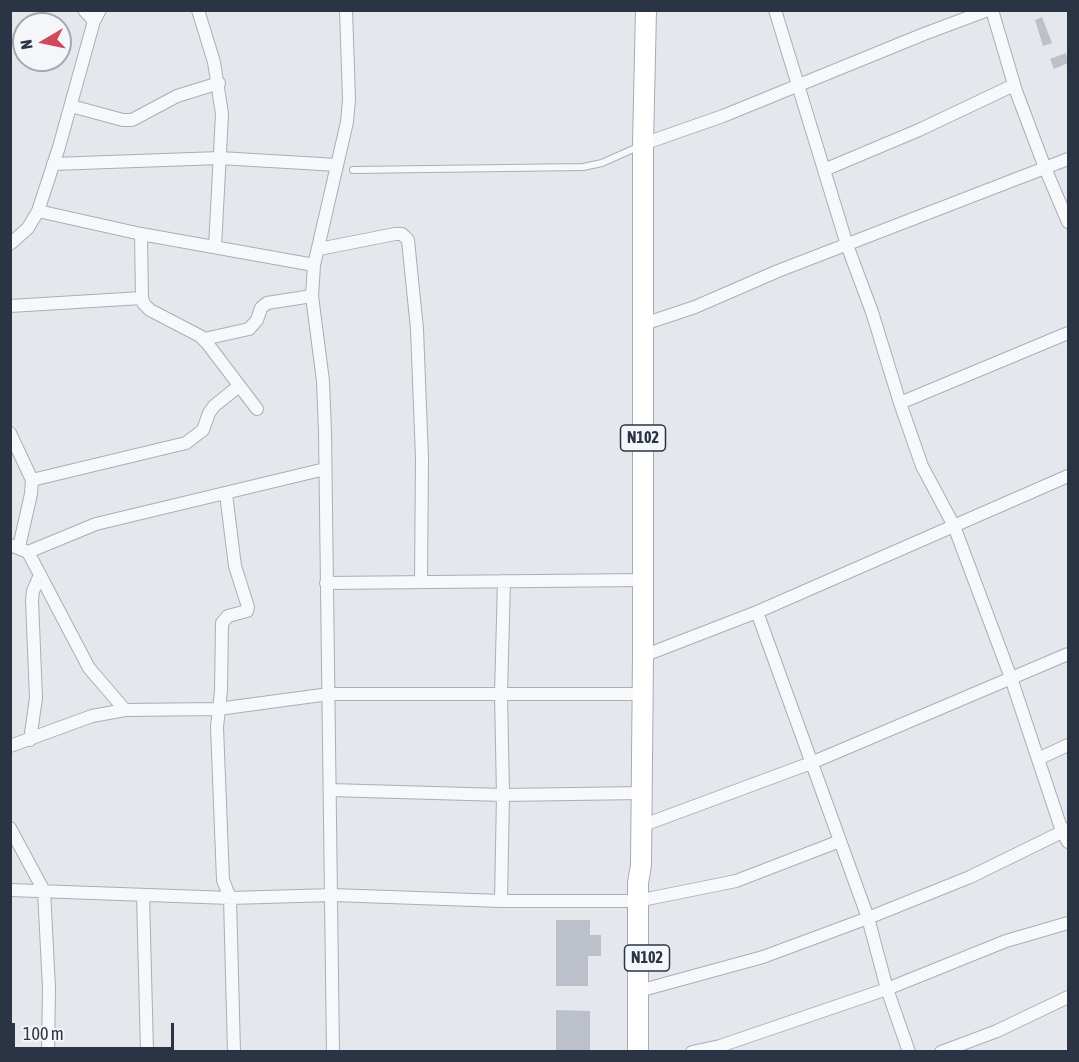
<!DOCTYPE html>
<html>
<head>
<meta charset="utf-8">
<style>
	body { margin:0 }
	#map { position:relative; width:1079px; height:1062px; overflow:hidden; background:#e4e7ec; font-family:"Asap Condensed",sans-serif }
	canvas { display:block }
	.frame { position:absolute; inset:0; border:12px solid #2b3445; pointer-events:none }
	.north { position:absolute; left:12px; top:12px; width:60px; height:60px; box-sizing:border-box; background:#f4f6f9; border:2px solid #a4a8b1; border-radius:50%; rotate:261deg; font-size:16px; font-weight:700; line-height:24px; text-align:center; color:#2b3445 }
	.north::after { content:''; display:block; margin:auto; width:21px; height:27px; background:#d1495b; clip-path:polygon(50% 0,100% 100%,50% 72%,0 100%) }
	.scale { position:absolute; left:12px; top:1023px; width:162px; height:27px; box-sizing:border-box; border:3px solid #2b3445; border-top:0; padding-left:8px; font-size:18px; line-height:21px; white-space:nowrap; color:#2b3445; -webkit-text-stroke:4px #f4f6f9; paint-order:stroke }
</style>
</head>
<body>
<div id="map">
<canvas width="1079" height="1062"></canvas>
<div class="frame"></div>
<div class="north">N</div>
<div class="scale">100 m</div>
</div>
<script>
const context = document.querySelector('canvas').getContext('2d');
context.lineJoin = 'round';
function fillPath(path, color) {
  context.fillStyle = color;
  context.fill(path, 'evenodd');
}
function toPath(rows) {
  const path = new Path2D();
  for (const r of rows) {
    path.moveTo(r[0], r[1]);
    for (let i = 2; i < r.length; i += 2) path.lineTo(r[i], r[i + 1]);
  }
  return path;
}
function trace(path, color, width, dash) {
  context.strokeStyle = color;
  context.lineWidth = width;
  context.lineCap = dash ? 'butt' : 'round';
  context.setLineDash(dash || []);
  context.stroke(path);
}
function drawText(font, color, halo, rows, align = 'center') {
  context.font = font + ' "Asap Condensed",sans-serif';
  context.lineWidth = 4.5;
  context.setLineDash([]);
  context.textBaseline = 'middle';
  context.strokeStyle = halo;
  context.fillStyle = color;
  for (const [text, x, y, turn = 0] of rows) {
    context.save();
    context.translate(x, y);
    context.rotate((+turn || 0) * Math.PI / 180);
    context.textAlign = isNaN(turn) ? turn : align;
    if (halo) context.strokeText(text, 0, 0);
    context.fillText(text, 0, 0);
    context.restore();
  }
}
const building = toPath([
	[1042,17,1052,43,1043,46,1035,20],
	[1066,53,1068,63,1054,69,1050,59],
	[556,920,590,920,590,935,601,935,601,956,588,956,588,986,556,986],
	[556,1010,590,1011,590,1052,556,1052]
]);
const lane = toPath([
	[353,170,583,167,602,163,640,146]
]);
const street = toPath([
	[84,10,94,21],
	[198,10,214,62,222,114,215,247],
	[775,10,847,245,872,312,900,403,922,466,954,526,1011,678,1062,831,1068,842],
	[992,10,1016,91,1045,168,1068,222],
	[71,106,123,120,132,120,177,96,219,83],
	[643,144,723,116,924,34,988,10],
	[53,164,220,158,337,165],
	[824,170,919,130,1014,85],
	[38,211,141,234,314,265],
	[141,234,142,298,144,304,150,310,200,336,207,343,257,409],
	[10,244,28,228,38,211,59,147,94,21,100,10],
	[319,249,395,234,402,234,408,240,417,329,422,458,421,582],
	[10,306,142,298],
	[644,324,695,307,778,271,1068,159],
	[204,339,249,329,257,320,261,308,267,303,312,296],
	[900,403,1068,333],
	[10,433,32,480,31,494,19,547],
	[32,480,186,443,203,430,209,413,214,406,239,386],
	[226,494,235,566,248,607,247,611,228,616,222,623,221,691,217,727,223,880,230,898,234,1052],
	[10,545,28,552,89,668,125,710],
	[28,552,96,524,325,469],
	[326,583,643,580],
	[757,612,868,918,887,989,909,1052],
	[643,656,757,612,1068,476],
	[30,740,36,698,32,600,33,591,40,575],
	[10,746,92,716,125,710,218,709,329,694,643,694],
	[1038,759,1068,745],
	[330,790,503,795,642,793],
	[641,826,811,763,1068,654],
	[10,828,44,891,49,988,48,1052],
	[10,890,230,898,333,895,501,901,637,901,736,881,840,841],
	[143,895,147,1052],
	[501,901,503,795,501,694,504,581],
	[646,989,763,957,868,918,970,877,1068,829],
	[333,1052,325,432,323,381,312,296,314,265,347,122,349,99,346,10],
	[692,1052,720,1046,887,989,1006,941,1068,923],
	[941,1052,997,1031,1068,997]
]);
const primary = toPath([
	[638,1052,638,883,641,865,643,656,643,144,646,10]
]);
const shields = [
	[643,438,45],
	[647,958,45]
];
const shieldNames = [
	["N102",643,438],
	["N102",647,958]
];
fillPath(building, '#bbc0ca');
trace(lane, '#a9aeb7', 8);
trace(street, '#a9aeb7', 14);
trace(primary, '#a3abb8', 22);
trace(lane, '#f7f8fa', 6);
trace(street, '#f7f8fa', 12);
trace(primary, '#fff', 20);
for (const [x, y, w] of shields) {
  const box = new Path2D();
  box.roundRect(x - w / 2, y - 13, w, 26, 4.5);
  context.fillStyle = '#f4f6f9';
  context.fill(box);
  trace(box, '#2b3445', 1.5);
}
drawText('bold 16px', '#2b3445', null, shieldNames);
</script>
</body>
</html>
